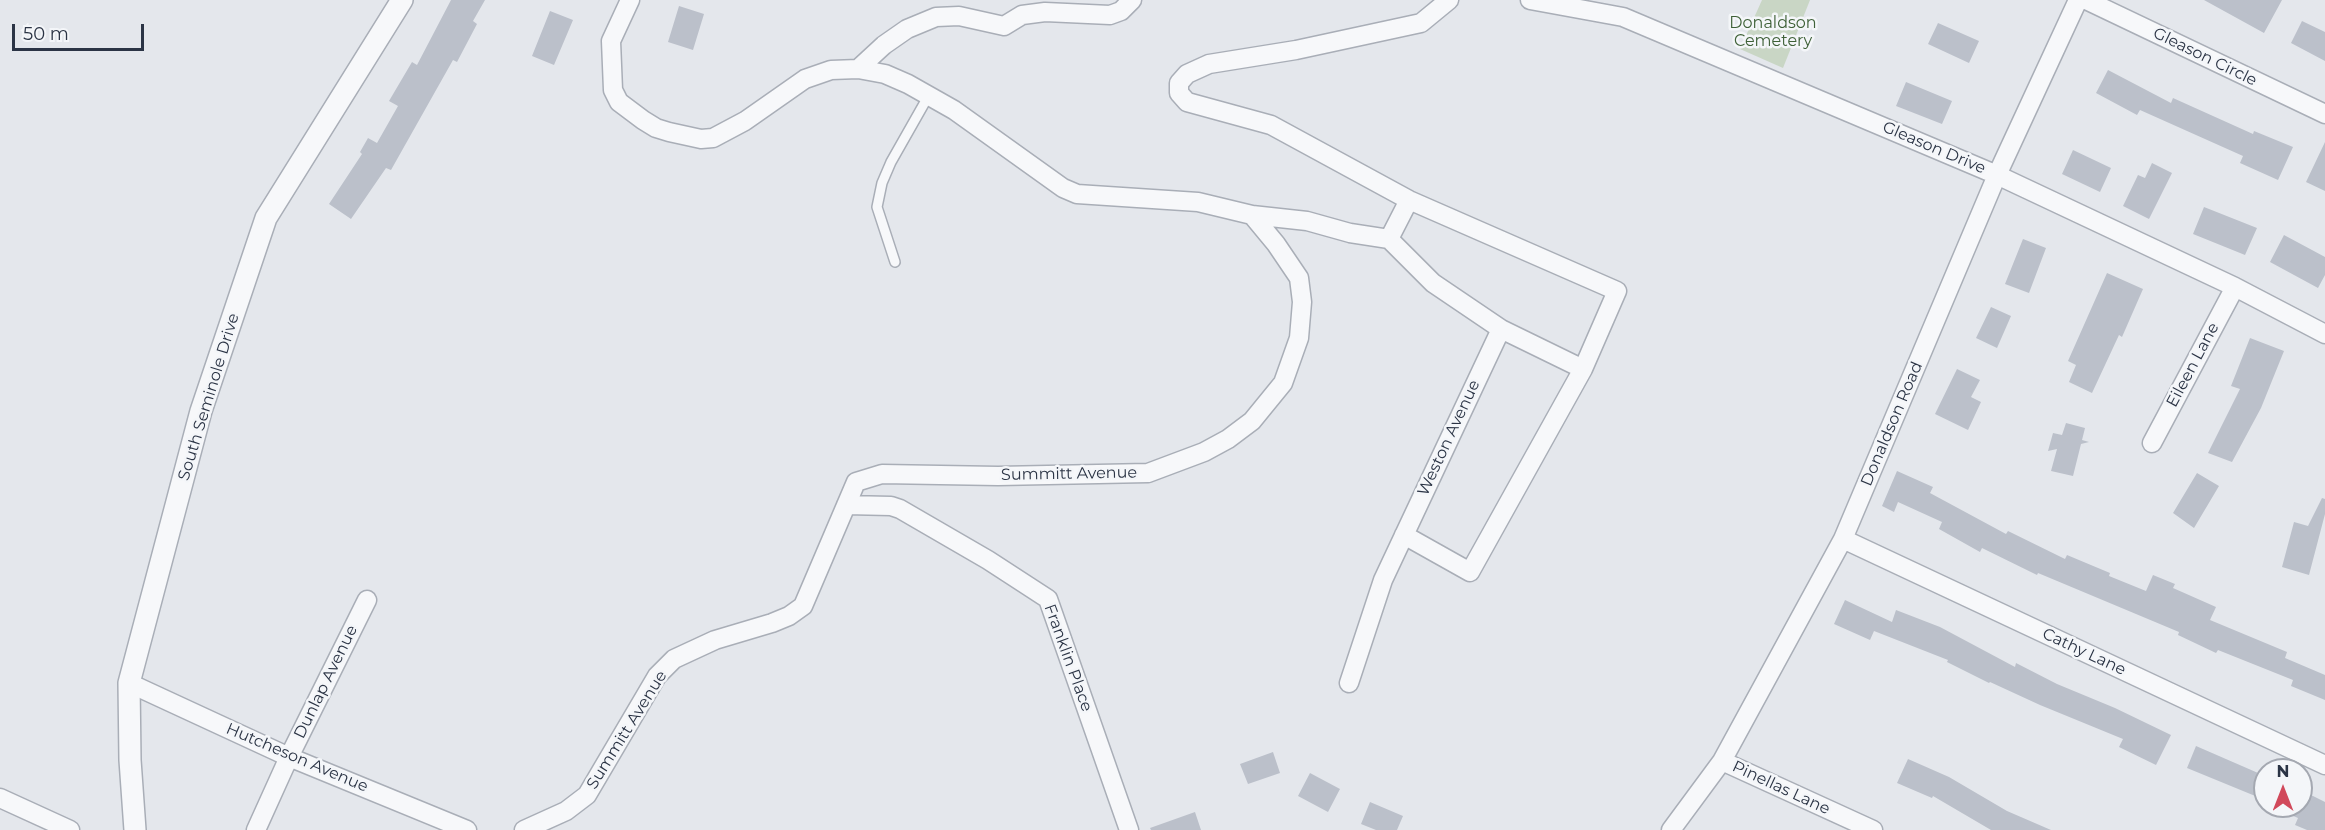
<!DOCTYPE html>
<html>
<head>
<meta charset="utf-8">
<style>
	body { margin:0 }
	#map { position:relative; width:2325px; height:830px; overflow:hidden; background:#e4e7ec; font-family:Montserrat,sans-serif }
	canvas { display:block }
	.north { position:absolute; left:2253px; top:758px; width:60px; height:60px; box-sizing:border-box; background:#f4f6f9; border:2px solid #a4a8b1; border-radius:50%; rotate:0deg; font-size:16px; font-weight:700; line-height:24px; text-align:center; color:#2b3445 }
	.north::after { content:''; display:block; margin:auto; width:21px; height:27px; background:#d1495b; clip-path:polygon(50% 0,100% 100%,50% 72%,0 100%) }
	.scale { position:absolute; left:12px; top:24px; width:132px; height:27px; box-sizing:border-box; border:3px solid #2b3445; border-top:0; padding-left:8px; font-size:18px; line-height:21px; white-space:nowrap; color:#2b3445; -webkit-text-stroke:4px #f4f6f9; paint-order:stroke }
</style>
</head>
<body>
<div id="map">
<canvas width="2325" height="830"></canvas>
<div class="north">N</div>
<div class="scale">50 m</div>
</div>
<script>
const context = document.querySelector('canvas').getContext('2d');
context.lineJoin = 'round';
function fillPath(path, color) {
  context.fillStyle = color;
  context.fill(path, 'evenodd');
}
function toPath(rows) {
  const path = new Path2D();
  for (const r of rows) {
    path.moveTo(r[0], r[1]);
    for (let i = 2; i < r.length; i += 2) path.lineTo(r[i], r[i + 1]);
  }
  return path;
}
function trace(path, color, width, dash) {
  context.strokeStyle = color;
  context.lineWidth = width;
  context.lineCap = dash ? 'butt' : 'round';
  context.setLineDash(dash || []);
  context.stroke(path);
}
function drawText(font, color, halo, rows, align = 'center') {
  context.font = font + ' Montserrat,sans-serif';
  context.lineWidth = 5;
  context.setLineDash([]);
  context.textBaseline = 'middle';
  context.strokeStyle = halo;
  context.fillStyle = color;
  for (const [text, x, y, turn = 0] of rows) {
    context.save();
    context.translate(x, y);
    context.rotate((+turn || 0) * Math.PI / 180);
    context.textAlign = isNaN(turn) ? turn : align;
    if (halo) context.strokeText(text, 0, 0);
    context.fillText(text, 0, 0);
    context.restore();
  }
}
const green = toPath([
	[1762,0,1810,0,1783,68,1740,49]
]);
const building = toPath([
	[451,0,485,0,473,21,477,24,457,62,453,60,391,170,386,168,351,219,329,204,362,154,360,152,368,138,377,143,398,106,389,101,412,62,417,65],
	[2204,0,2282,0,2264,33],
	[679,6,704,14,693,50,668,42],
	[550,11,573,20,554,65,532,56],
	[2302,21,2325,32,2325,61,2291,43],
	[1938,23,1979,41,1969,63,1928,44],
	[2108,70,2171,103,2173,98,2253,134,2254,131,2293,147,2278,180,2240,163,2243,156,2140,110,2137,115,2096,93],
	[1906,82,1952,101,1942,124,1896,106],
	[2325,142,2325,191,2306,182],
	[2073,150,2111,168,2100,192,2062,174],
	[2152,163,2172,173,2149,219,2123,206,2138,175,2145,178],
	[2204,207,2257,228,2245,255,2193,234],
	[2284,235,2325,257,2325,275,2318,288,2270,262],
	[2023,239,2046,248,2029,293,2005,284],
	[2107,273,2143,289,2122,337,2119,335,2092,393,2069,382,2076,365,2068,361],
	[1991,307,2011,316,1997,348,1976,338],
	[2250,338,2284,351,2261,408,2232,462,2208,453,2240,389,2231,386],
	[1957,369,1980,380,1971,397,1981,402,1968,430,1935,414],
	[2066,423,2085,428,2082,440,2089,442,2081,444,2073,476,2051,471,2057,449,2048,451,2053,433,2062,435],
	[1897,471,1933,487,1930,493,2006,534,2008,531,2065,559,2067,555,2110,573,2109,576,2146,591,2153,575,2175,584,2173,588,2216,607,2210,620,2287,652,2285,658,2325,675,2325,700,2291,686,2293,680,2218,650,2216,653,2178,635,2179,632,2038,573,2037,575,1982,548,1980,552,1939,529,1942,522,1898,502,1894,512,1882,506],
	[2197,473,2219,486,2194,528,2173,513],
	[2322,498,2325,499,2325,514,2309,575,2282,567,2294,522,2308,526],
	[1845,600,1892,622,1896,610,1940,627,2015,667,2016,663,2057,684,2115,708,2171,735,2156,765,2119,747,2123,739,2040,705,1990,682,1989,683,1947,662,1948,660,1874,631,1870,640,1834,624],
	[2196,746,2265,776,2265,800,2187,768],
	[1273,752,1280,773,1248,784,1240,764],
	[1908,759,1949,777,2007,811,2051,830,1991,830,1933,796,1932,798,1897,783],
	[1310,773,1340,789,1328,812,1298,796],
	[2309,794,2325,802,2325,830,2307,830,2295,825,2298,818,2270,806,2304,806],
	[1370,802,1403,816,1397,830,1376,830,1361,824],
	[1195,812,1201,830,1151,830,1150,828]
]);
const service = toPath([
	[895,262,877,207,882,183,891,162,929,95]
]);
const minor = toPath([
	[630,0,611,41,613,90,619,102,643,120,656,128,669,132,701,139,713,138,745,121,805,79,831,70,858,69,885,74,908,84,954,110,1063,188,1077,194,1198,202,1252,215,1307,221,1350,233,1389,239,1409,200],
	[1449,0,1421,23,1296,50,1209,64,1187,74,1179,83,1179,93,1187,102,1271,125,1409,200,1617,291,1583,369,1501,329],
	[1530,0,1623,17,1997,175,2235,287,2325,334],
	[2086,0,2325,114],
	[858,69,884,45,907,29,936,17,959,16,1004,26,1022,15,1045,12,1110,15,1121,11,1132,0],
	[2152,443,2235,287],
	[846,505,891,506,900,509,988,560,1048,599,1129,830],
	[1404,535,1470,572,1583,369],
	[1843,539,2325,765],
	[129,683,289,757,467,830],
	[1349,683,1383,580,1501,329,1433,283,1389,239],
	[1722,761,1873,830],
	[0,798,70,830],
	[256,830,289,757,367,600],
	[524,830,566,811,587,795,657,676,674,659,715,640,772,623,789,616,803,606,856,482,882,474,998,476,1148,473,1204,452,1228,439,1252,421,1283,383,1299,338,1302,302,1299,278,1276,244,1252,215],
	[1671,830,1722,761,1843,539,1997,175,2078,0]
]);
const tertiary = toPath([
	[135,830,130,760,129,683,201,411,266,218,402,0]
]);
const parkNames = [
	["Donaldson",1773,23],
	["Cemetery",1773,41]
];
const streetNames = [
	["Gleason Circle",2205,57,26],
	["Gleason Drive",1934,148,23],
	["Eileen Lane",2193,365,-62],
	["South Seminole Drive",209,397,-73],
	["Donaldson Road",1892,424,-67],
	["Weston Avenue",1449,438,-65],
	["Summitt Avenue",1069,474,-1],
	["Cathy Lane",2084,652,25],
	["Franklin Place",1068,658,70],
	["Dunlap Avenue",326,682,-64],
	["Summitt Avenue",627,730,-58],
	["Hutcheson Avenue",297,758,23],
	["Pinellas Lane",1781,788,25]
];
fillPath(green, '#c9d6c5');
fillPath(building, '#bbc0ca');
trace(service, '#a9aeb7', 12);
trace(minor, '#a9aeb7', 21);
trace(tertiary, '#a9aeb7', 24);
trace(service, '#f7f8fa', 9);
trace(minor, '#f7f8fa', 18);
trace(tertiary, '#f7f8fa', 21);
drawText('16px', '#3f6138', '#f4f6f9', parkNames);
drawText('16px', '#2b3445', '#f4f6f9', streetNames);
</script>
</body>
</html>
